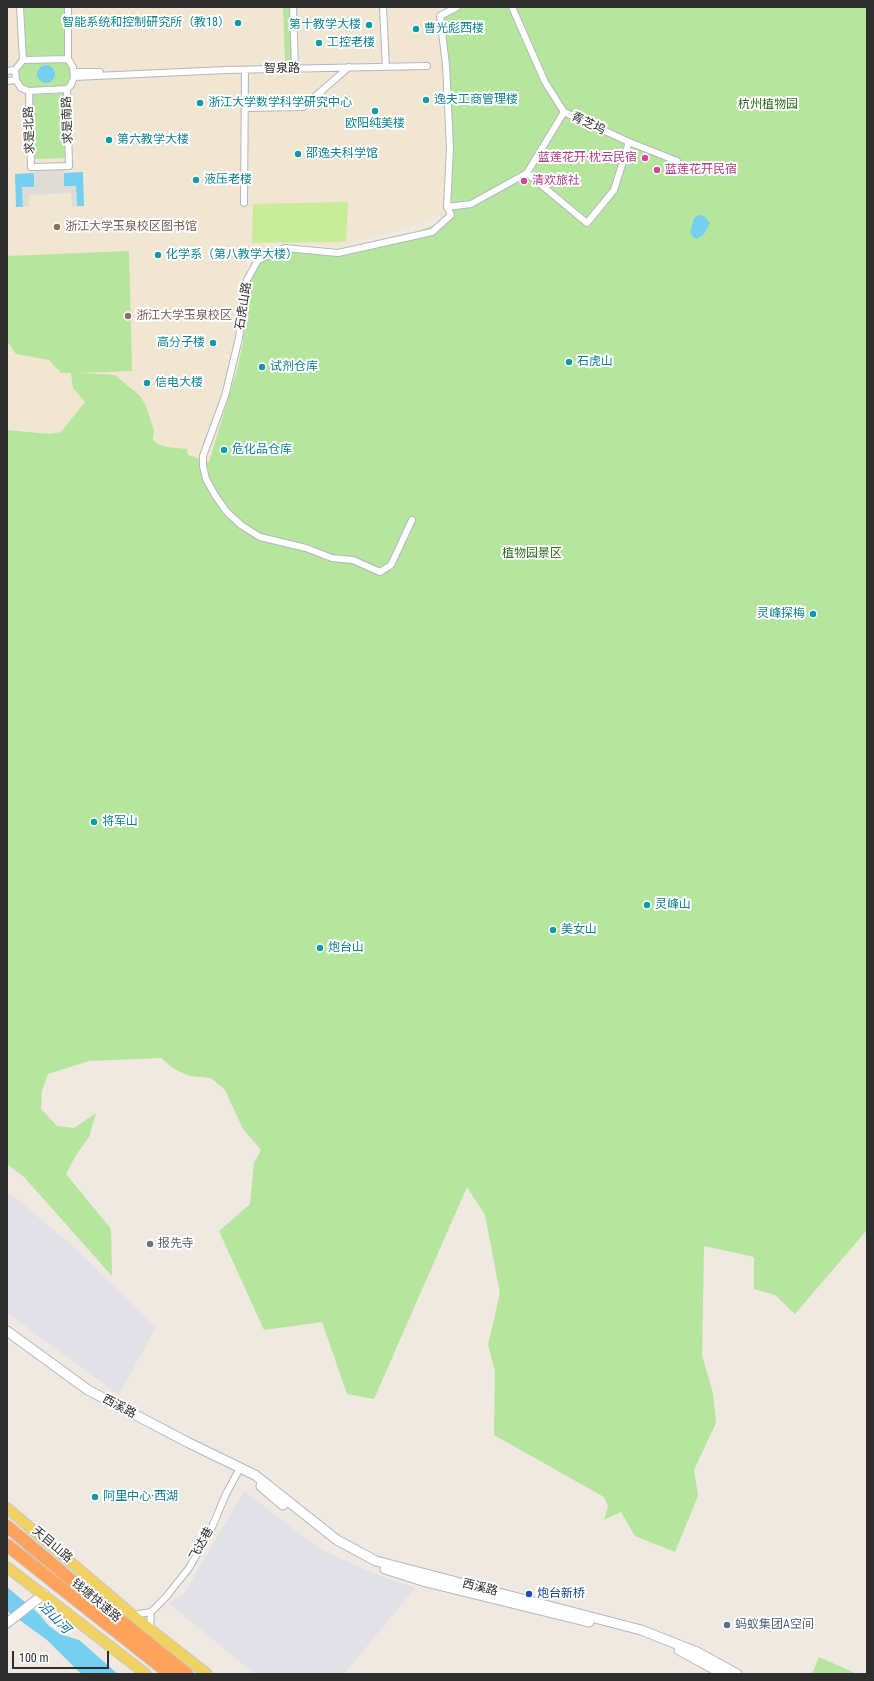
<!DOCTYPE html>
<html>
<head>
<meta charset="utf-8">
<style>
	body { margin:0 }
	#map { position:relative; width:874px; height:1681px; overflow:hidden; background:#efe9e1; font-family:"Roboto Condensed",sans-serif }
	canvas { display:block }
	.frame { position:absolute; inset:0; border:8px solid #2e2e2e; pointer-events:none }
	.scale { position:absolute; left:12px; top:1651px; width:97px; height:18px; box-sizing:border-box; border:2px solid #2e2e2e; border-top:0; padding-left:5px; font-size:12px; line-height:14px; white-space:nowrap; color:#2e2e2e; -webkit-text-stroke:3px #fff; paint-order:stroke }
</style>
</head>
<body>
<div id="map">
<canvas width="874" height="1681"></canvas>
<div class="frame"></div>
<div class="scale">100 m</div>
</div>
<script>
const context = document.querySelector('canvas').getContext('2d');
context.lineJoin = 'round';
function fillPath(path, color) {
  context.fillStyle = color;
  context.fill(path, 'evenodd');
}
function toPath(rows) {
  const path = new Path2D();
  for (const r of rows) {
    if (r.length === 3) {
      path.moveTo(r[0] + r[2], r[1]);
      path.arc(r[0], r[1], r[2], 0, 2 * Math.PI);
      continue;
    }
    path.moveTo(r[0], r[1]);
    for (let i = 2; i < r.length; i += 2) path.lineTo(r[i], r[i + 1]);
  }
  return path;
}
function trace(path, color, width, dash) {
  context.strokeStyle = color;
  context.lineWidth = width;
  context.lineCap = dash ? 'butt' : 'round';
  context.setLineDash(dash || []);
  context.stroke(path);
}
function drawText(font, color, halo, rows, align = 'center') {
  context.font = font + ' "Roboto Condensed","Noto Sans SC",sans-serif';
  context.lineWidth = 4;
  context.setLineDash([]);
  context.textBaseline = 'middle';
  context.strokeStyle = halo;
  context.fillStyle = color;
  for (const [text, x, y, turn = 0] of rows) {
    context.save();
    context.translate(x, y);
    context.rotate((+turn || 0) * Math.PI / 180);
    context.textAlign = isNaN(turn) ? turn : align;
    if (halo) context.strokeText(text, 0, 0);
    context.fillText(text, 0, 0);
    context.restore();
  }
}
const industrial = toPath([
	[7,1191,74,1247,156,1327,119,1395,7,1313],
	[244,1491,320,1549,375,1574,415,1588,344,1674,255,1674,168,1603,184,1594]
]);
const education = toPath([
	[7,7,451,7,444,68,447,151,447,213,419,224,339,247,278,242,246,260,250,335,209,462,152,453,86,403,58,435,7,430]
]);
const green = toPath([
	[24,7,65,7,65,55,26,56],
	[283,7,291,7,292,62,285,62],
	[459,7,867,7,867,1230,795,1314,775,1295,754,1289,754,1257,704,1246,702,1355,713,1393,716,1423,694,1470,698,1496,675,1552,635,1536,621,1512,604,1520,608,1506,604,1497,494,1435,495,1371,488,1345,500,1293,485,1215,467,1187,374,1399,347,1394,322,1322,264,1330,219,1231,250,1204,254,1163,261,1150,243,1129,225,1090,211,1078,190,1076,174,1069,161,1058,89,1061,48,1074,42,1091,41,1109,57,1126,74,1128,96,1113,89,1137,76,1155,66,1174,111,1229,112,1276,24,1177,7,1164,7,430,50,434,61,432,85,402,73,388,71,373,61,373,49,360,16,354,7,341,7,256,129,251,132,371,80,373,115,375,140,396,146,406,154,431,153,440,158,444,167,447,187,449,188,455,209,462,237,370,243,343,247,281,272,250,331,255,399,239,444,221,446,215,446,96,437,19],
	[66,60,72,72,72,79,69,84,65,86,29,88,23,86,19,80,19,67,24,62],
	[64,93,67,158,35,159,32,95],
	[819,1657,857,1674,812,1674]
]);
const pitch = toPath([
	[348,202,346,242,252,243,253,204]
]);
const plaza = toPath([
	[64,165,64,186,76,186,77,206,72,207,71,193,29,195,29,207,23,207,22,187,34,173,34,167]
]);
const water = toPath([
	[46,74,9],
	[83,172,84,206,77,206,76,186,64,186,64,173],
	[34,173,34,187,22,187,23,207,16,207,15,174],
	[699,215,704,216,710,223,704,234,697,239,693,237,690,232,694,218],
	[7,1587,38,1613,49,1626,60,1634,79,1640,118,1674,82,1674,78,1671,47,1640,7,1611]
]);
const street = toPath([
	[20,7,23,60,15,70,16,80,21,88,29,91,31,167,34,167,69,166,67,89,71,85,74,77,73,67,68,59,68,7],
	[293,7,295,69],
	[383,7,386,67],
	[512,7,545,82,564,112,629,142,677,161],
	[23,60,68,59],
	[7,71,15,70],
	[74,72,100,72],
	[74,77,226,70,427,66],
	[7,81,16,80],
	[29,91,67,89],
	[246,108,303,107,349,67],
	[527,173,587,223,614,190,629,142],
	[244,203,245,70],
	[447,207,471,204,527,173,564,112],
	[412,520,391,565,380,572,353,560,332,558,306,548,260,537,241,525,226,511,215,495,206,479,203,466,203,456,225,396,239,338,247,280,258,260,285,248,338,253,432,232,451,215,447,207,450,148,446,65,440,16,457,7],
	[133,1615,151,1612,166,1597,189,1568,210,1532,226,1494,240,1468],
	[150,1629,151,1612]
]);
const secondary = toPath([
	[7,1331,88,1390,189,1443,255,1475,337,1540,376,1561,641,1630,697,1652,737,1674],
	[261,1486,283,1505],
	[385,1569,426,1582,589,1622],
	[7,1623,44,1594],
	[679,1650,723,1674]
]);
const primary = toPath([
	[7,1508,141,1622,207,1674],
	[7,1567,146,1674]
]);
const highway = toPath([
	[7,1526,101,1605,187,1674],
	[7,1545,170,1674]
]);
const markers = [
	[238,23,4,"#0f9aa8"],
	[369,25,4,"#0f9aa8"],
	[416,29,4,"#0f9aa8"],
	[319,43,4,"#0f9aa8"],
	[426,100,4,"#0f9aa8"],
	[200,103,4,"#0f9aa8"],
	[375,111,4,"#0f9aa8"],
	[109,140,4,"#0f9aa8"],
	[298,154,4,"#0f9aa8"],
	[645,158,4,"#d1479c"],
	[657,170,4,"#d1479c"],
	[196,180,4,"#0f9aa8"],
	[524,181,4,"#d1479c"],
	[57,227,4,"#8d6e63"],
	[158,255,4,"#0f9aa8"],
	[128,316,4,"#8d6e63"],
	[213,343,4,"#0f9aa8"],
	[569,362,4,"#0f9aa8"],
	[262,367,4,"#0f9aa8"],
	[147,383,4,"#0f9aa8"],
	[224,450,4,"#0f9aa8"],
	[813,614,4,"#0f9aa8"],
	[94,822,4,"#0f9aa8"],
	[647,905,4,"#0f9aa8"],
	[553,930,4,"#0f9aa8"],
	[320,948,4,"#0f9aa8"],
	[150,1244,4,"#6b7280"],
	[95,1497,4,"#0f9aa8"],
	[529,1594,4,"#1a4fb4"],
	[727,1625,4,"#5c6f8a"]
];
const cultureNames = [
	["智能系统和控制研究所（教18）",230,23,"right"],
	["第十教学大楼",361,25,"right"],
	["曹光彪西楼",424,29],
	["工控老楼",327,43],
	["逸夫工商管理楼",434,100],
	["浙江大学数学科学研究中心",208,103],
	["欧阳纯美楼",375,124,"center"],
	["第六教学大楼",117,140],
	["邵逸夫科学馆",306,154],
	["液压老楼",204,180],
	["化学系（第八教学大楼）",166,255],
	["高分子楼",205,343,"right"],
	["石虎山",577,362],
	["试剂仓库",270,367],
	["信电大楼",155,383],
	["危化品仓库",232,450],
	["灵峰探梅",805,614,"right"],
	["将军山",102,822],
	["灵峰山",655,905],
	["美女山",561,930],
	["炮台山",328,948],
	["阿里中心·西湖",103,1497]
];
const streetNames = [
	["智泉路",282,69],
	["求是南路",68,120,-92],
	["青芝坞",588,124,25],
	["求是北路",30,130,-92],
	["石虎山路",244,306,-81],
	["西溪路",119,1407,28],
	["飞达巷",202,1544,-61],
	["天目山路",52,1545,40],
	["西溪路",480,1588,14],
	["钱塘快速路",96,1601,40]
];
const parkNames = [
	["杭州植物园",768,105],
	["植物园景区",532,554]
];
const hotelNames = [
	["蓝莲花开·枕云民宿",637,158,"right"],
	["蓝莲花开民宿",665,170],
	["清欢旅社",532,181]
];
const educationNames = [
	["浙江大学玉泉校区图书馆",65,227],
	["浙江大学玉泉校区",136,316]
];
const worshipNames = [
	["报先寺",158,1244]
];
const transitNames = [
	["炮台新桥",537,1594]
];
const serviceNames = [
	["蚂蚁集团A空间",735,1625]
];
const waterNames = [
	["沿山河",54,1618,45]
];
fillPath(industrial, '#e3e1e8');
fillPath(education, '#f0e6d1');
fillPath(green, '#b6e59e');
fillPath(pitch, '#c9ec9a');
fillPath(plaza, '#dfdcd8');
fillPath(water, '#75cff0');
trace(street, '#b4b7c1', 8);
trace(secondary, '#b4b7c1', 11);
trace(primary, '#c9c9c9', 12);
trace(highway, '#c9c9c9', 14);
trace(street, '#fff', 6);
trace(secondary, '#fff', 9);
trace(primary, '#f2d163', 10);
trace(highway, '#ffa35c', 12);
for (const [x, y, r, color] of markers) {
  const dot = new Path2D();
  dot.arc(x, y, r, 0, 2 * Math.PI);
  context.fillStyle = color;
  context.fill(dot);
  trace(dot, '#fff', 1.5);
}
drawText('12px', '#0d838f', '#fff', cultureNames, 'left');
drawText('12px', '#2e2e2e', '#fff', streetNames);
drawText('12px', '#2c6e1b', '#fff', parkNames);
drawText('12px', '#b23c85', '#fff', hotelNames, 'left');
drawText('12px', '#785e54', '#fff', educationNames, 'left');
drawText('12px', '#5b616d', '#fff', worshipNames, 'left');
drawText('12px', '#164399', '#fff', transitNames, 'left');
drawText('12px', '#4e5e75', '#fff', serviceNames, 'left');
drawText('italic 13px', '#0d6fa3', '#fff', waterNames);
</script>
</body>
</html>
